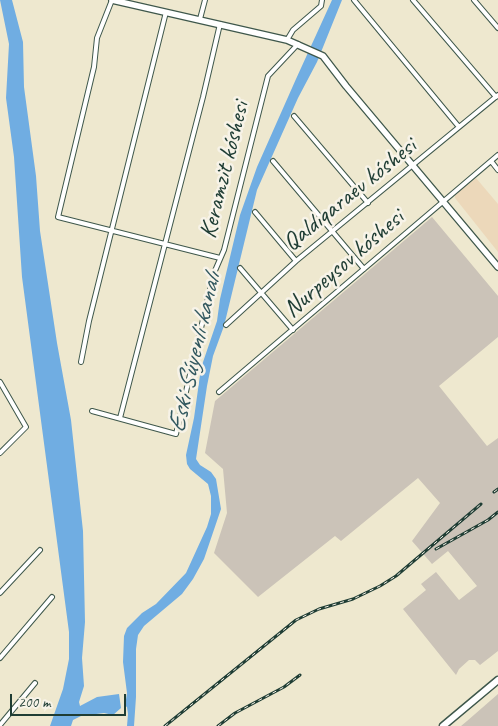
<!DOCTYPE html>
<html>
<head>
<meta charset="utf-8">
<style>
	body { margin:0 }
	#map { position:relative; width:498px; height:726px; overflow:hidden; background:#eee8cf; font-family:Caveat,sans-serif }
	canvas { display:block }
	.scale { position:absolute; left:10px; top:694px; width:116px; height:22px; box-sizing:border-box; border:2px solid #1f3d34; border-top:0; padding-left:6px; font-size:15px; line-height:18px; white-space:nowrap; color:#1f3d34; -webkit-text-stroke:4px #f7f3e8; paint-order:stroke }
</style>
</head>
<body>
<div id="map">
<canvas width="498" height="726"></canvas>
<div class="scale">200 m</div>
</div>
<script>
const context = document.querySelector('canvas').getContext('2d');
context.lineJoin = 'round';
function fillPath(path, color) {
  context.fillStyle = color;
  context.fill(path, 'evenodd');
}
function toPath(rows) {
  const path = new Path2D();
  for (const r of rows) {
    path.moveTo(r[0], r[1]);
    for (let i = 2; i < r.length; i += 2) path.lineTo(r[i], r[i + 1]);
  }
  return path;
}
function trace(path, color, width, dash) {
  context.strokeStyle = color;
  context.lineWidth = width;
  context.lineCap = dash ? 'butt' : 'round';
  context.setLineDash(dash || []);
  context.stroke(path);
}
function drawText(font, color, halo, rows, align = 'center') {
  context.font = font + ' Caveat,sans-serif';
  context.lineWidth = 5;
  context.setLineDash([]);
  context.textBaseline = 'middle';
  context.strokeStyle = halo;
  context.fillStyle = color;
  for (const [text, x, y, turn = 0] of rows) {
    context.save();
    context.translate(x, y);
    context.rotate((+turn || 0) * Math.PI / 180);
    context.textAlign = isNaN(turn) ? turn : align;
    if (halo) context.strokeText(text, 0, 0);
    context.fillText(text, 0, 0);
    context.restore();
  }
}
const built = toPath([
	[476,178,498,204,498,252,455,198,455,194]
]);
const industrial = toPath([
	[432,217,498,296,498,337,439,386,487,446,498,438,498,651,480,665,475,660,469,660,459,669,456,675,403,609,426,590,421,584,436,572,459,600,477,586,448,551,432,564,412,541,440,503,418,478,341,541,335,536,258,597,214,553,227,513,223,469,205,453,215,401],
	[498,694,498,726,461,726,467,721]
]);
const water = toPath([
	[0,0,12,0,23,42,24,87,36,176,40,231,57,343,71,420,83,531,85,622,82,658,84,686,79,702,80,706,97,697,119,694,121,708,113,715,104,713,81,716,73,720,71,726,50,726,63,689,69,659,69,632,22,277,14,157,6,98,9,44],
	[332,0,342,0,317,62,298,98,257,190,224,326,213,356,207,386,196,459,200,465,211,472,216,479,221,509,204,559,193,579,182,594,144,626,138,635,136,649,136,697,134,726,127,726,128,714,127,707,125,706,127,693,123,662,124,636,127,628,142,613,156,604,186,573,207,527,211,514,211,496,208,484,190,469,187,464,186,455,194,418,201,368,217,321,220,299,240,215,257,167,296,79]
]);
const street = toPath([
	[112,0,97,38,94,67,58,217,220,258],
	[354,0,459,127],
	[413,0,496,97],
	[474,0,498,28],
	[200,19,205,0],
	[287,40,293,30,321,6,322,0],
	[294,116,368,203],
	[273,161,364,269],
	[491,161,498,170],
	[255,212,296,261],
	[240,268,293,330],
	[226,325,296,261,498,95],
	[81,362,89,321,166,12],
	[0,382,26,427,0,453],
	[219,392,498,155],
	[92,411,176,434,214,273,224,250,268,76,298,44],
	[120,418,203,97,220,24],
	[0,593,40,550],
	[0,658,52,597],
	[0,725,35,683]
]);
const secondary = toPath([
	[112,0,287,40,323,56,346,86,498,267]
]);
const primary = toPath([
	[443,726,498,680]
]);
const rail = toPath([
	[494,492,498,489],
	[436,549,488,520,498,512],
	[165,726,296,620,319,609,353,599,380,586,396,576,481,504],
	[218,726,235,713,284,687,300,675]
]);
const streetNames = [
	["Keramzit kóshesi",225,170,-76],
	["Qaldıqaraev kóshesi",350,195,-39],
	["Nurpeysov kóshesi",344,264,-41]
];
const waterNames = [
	["Eski Súyenli kanalı",195,353,-77]
];
fillPath(built, '#ecd8ba');
fillPath(industrial, '#cbc3b8');
fillPath(water, '#70ade2');
trace(street, '#3e574b', 6);
trace(secondary, '#3e574b', 8);
trace(primary, '#3e574b', 9);
trace(street, '#fff', 4);
trace(secondary, '#fff', 5.5);
trace(primary, '#fff', 6);
trace(rail, '#1f3d34', 3);
trace(rail, '#f7f3e8', 1, [4]);
drawText('25px', '#1f3d34', '#f7f3e8', streetNames);
drawText('italic 26px', '#335960', '#f7f3e8', waterNames);
</script>
</body>
</html>
